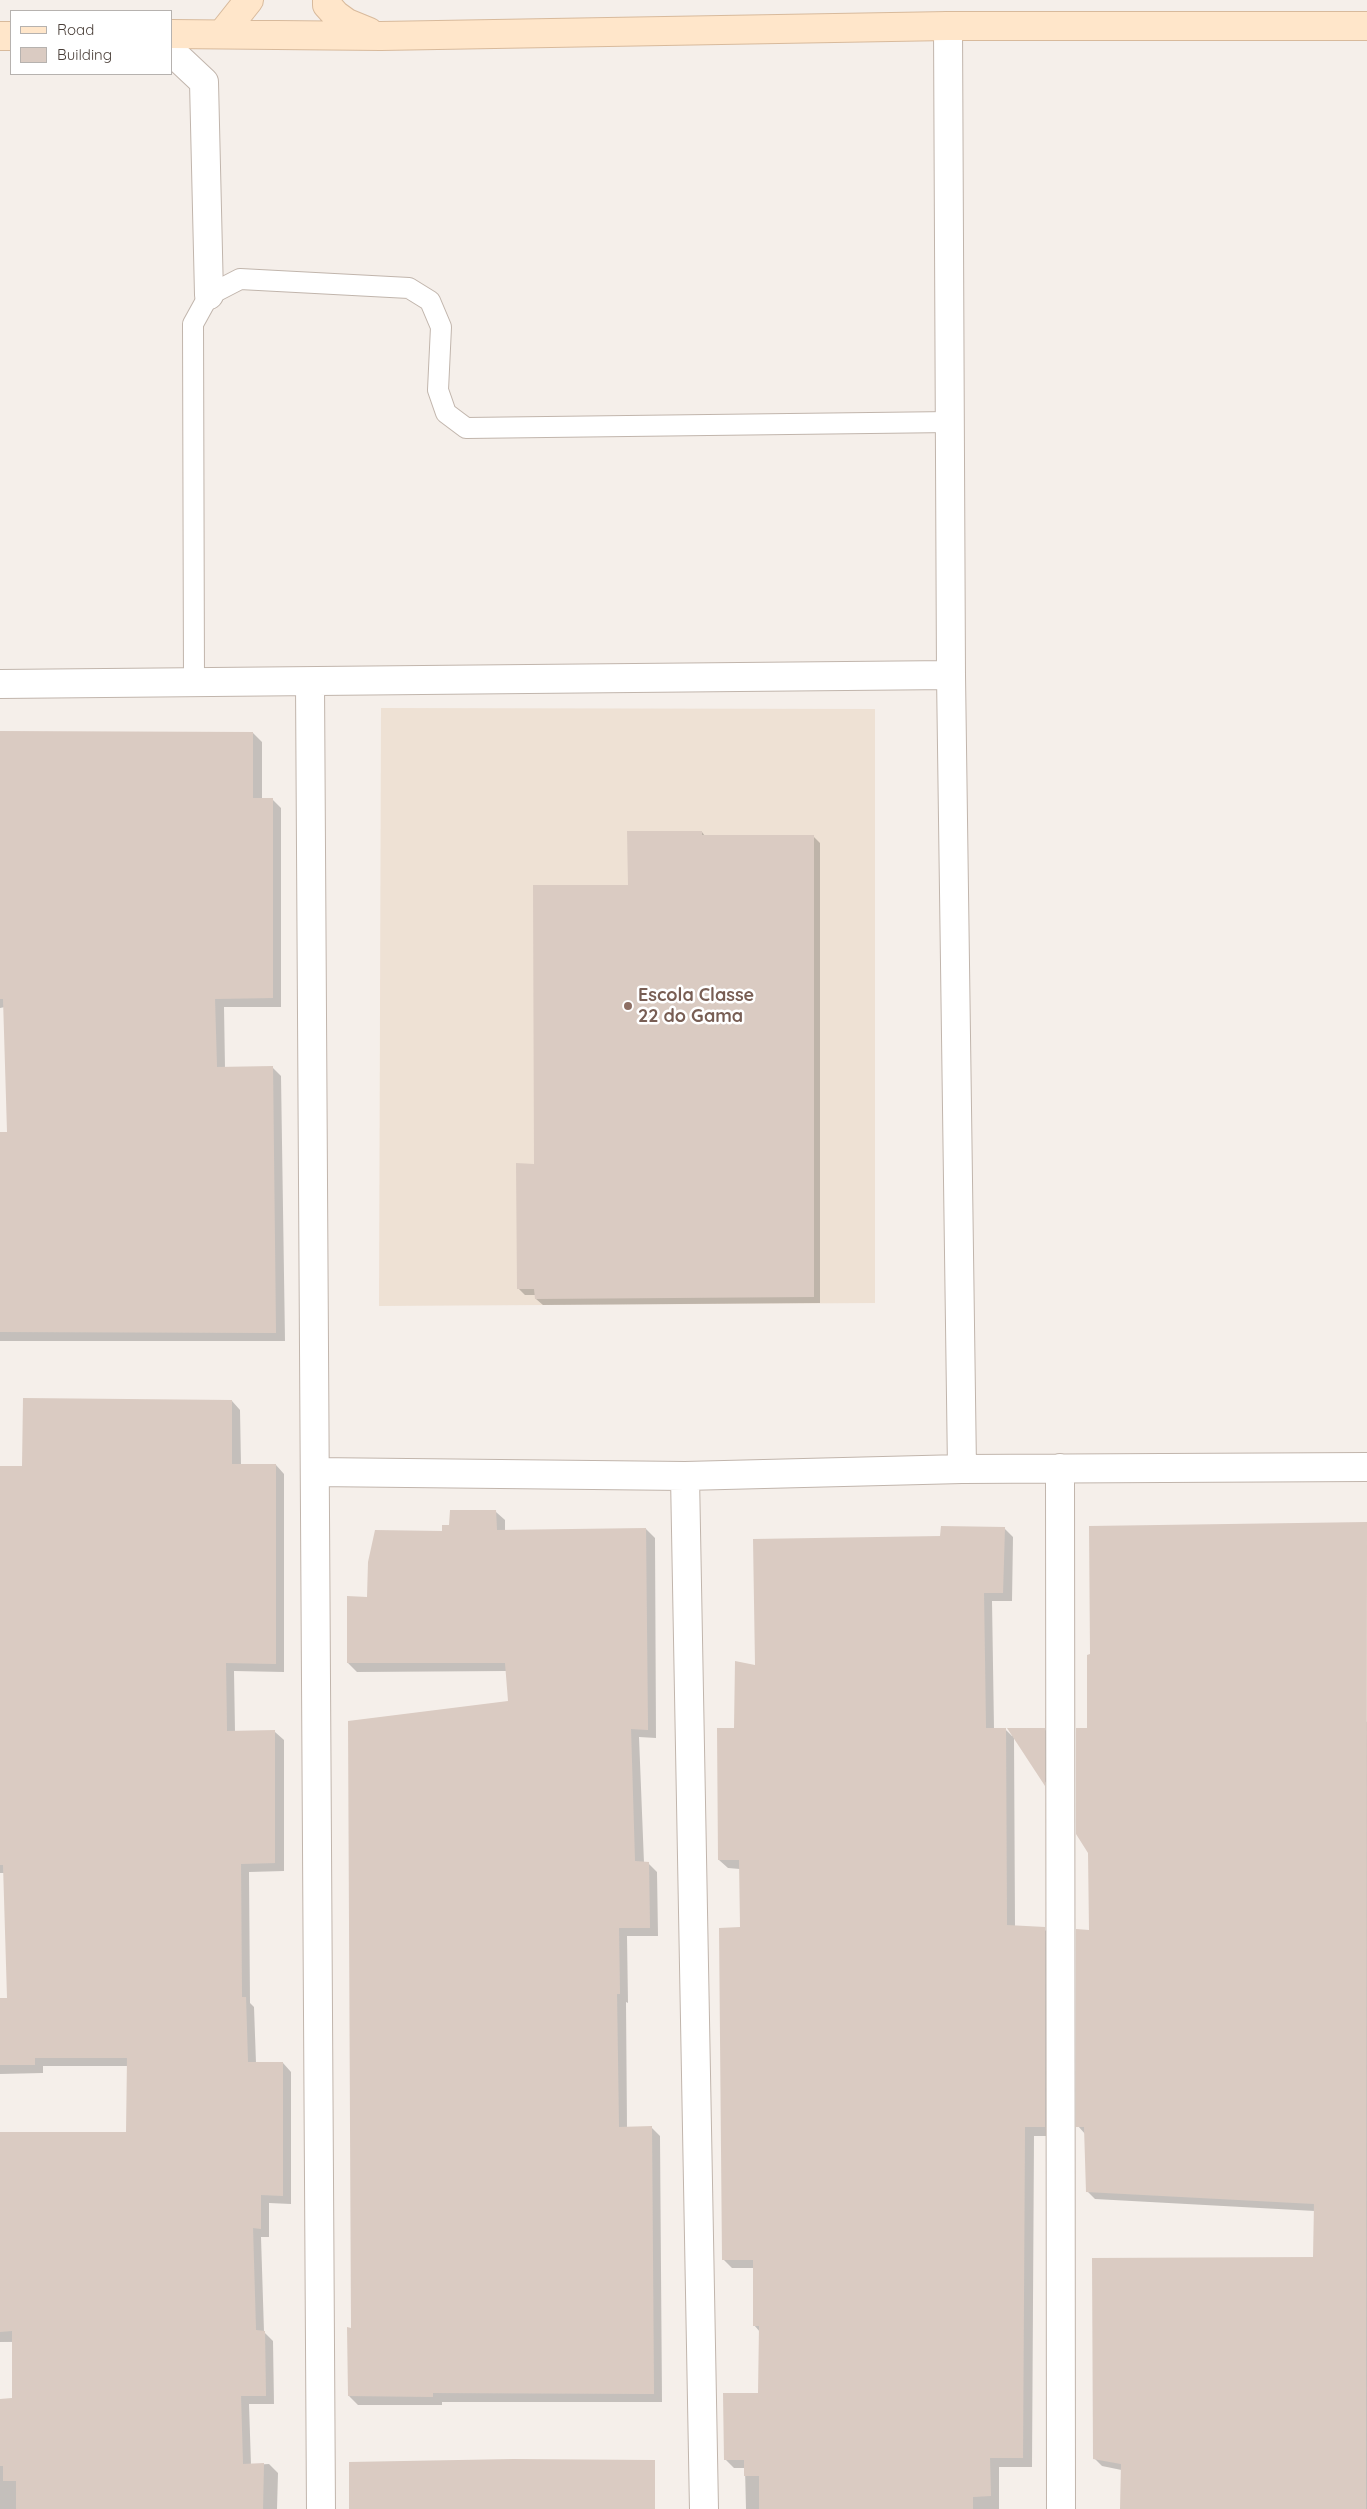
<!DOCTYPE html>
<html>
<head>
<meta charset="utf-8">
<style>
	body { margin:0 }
	#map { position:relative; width:1367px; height:2509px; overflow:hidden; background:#f5efea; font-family:Quicksand,sans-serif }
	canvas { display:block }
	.legend { position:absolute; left:10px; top:10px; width:162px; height:65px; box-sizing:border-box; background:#fff; border:1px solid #b6b2af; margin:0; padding:6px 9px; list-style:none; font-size:15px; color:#493e38 }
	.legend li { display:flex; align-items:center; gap:10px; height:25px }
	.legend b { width:25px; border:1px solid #b6b2af }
</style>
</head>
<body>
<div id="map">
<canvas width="1367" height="2509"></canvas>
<ul class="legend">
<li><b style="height:6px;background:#ffe6ca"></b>Road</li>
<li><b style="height:14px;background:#dacbc2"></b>Building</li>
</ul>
</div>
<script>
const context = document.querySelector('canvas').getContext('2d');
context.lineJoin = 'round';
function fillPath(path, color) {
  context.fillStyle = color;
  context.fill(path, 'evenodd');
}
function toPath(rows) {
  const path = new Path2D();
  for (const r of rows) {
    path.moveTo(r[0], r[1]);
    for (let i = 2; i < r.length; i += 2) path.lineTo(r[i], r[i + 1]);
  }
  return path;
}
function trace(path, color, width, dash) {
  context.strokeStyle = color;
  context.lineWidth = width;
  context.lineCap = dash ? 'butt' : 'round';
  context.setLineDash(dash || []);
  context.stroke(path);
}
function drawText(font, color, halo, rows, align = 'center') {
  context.font = font + ' Quicksand,sans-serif';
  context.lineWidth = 5;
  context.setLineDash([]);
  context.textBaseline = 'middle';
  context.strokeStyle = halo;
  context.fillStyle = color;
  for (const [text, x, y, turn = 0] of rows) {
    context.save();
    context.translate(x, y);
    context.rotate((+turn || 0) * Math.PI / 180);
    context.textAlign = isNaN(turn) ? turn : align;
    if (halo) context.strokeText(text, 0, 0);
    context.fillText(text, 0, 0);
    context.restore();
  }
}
const education = toPath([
	[381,708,875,709,875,1303,379,1306]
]);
const shadow = toPath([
	[0,733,253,733,262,742,262,799,272,799,281,808,281,1007,224,1007,225,1068,273,1068,281,1076,285,1341,0,1341,0,1133,9,1133,5,1007,0,1008],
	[702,832,705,836,813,836,820,843,820,1303,543,1305,536,1299,536,1295,525,1295,518,1288,535,1165,629,886],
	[232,1401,240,1410,241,1465,276,1465,284,1474,284,1672,234,1671,235,1732,275,1732,284,1740,284,1871,249,1872,250,2003,254,2007,256,2063,283,2063,291,2072,291,2204,269,2203,269,2237,261,2237,264,2332,273,2341,274,2404,249,2404,251,2465,269,2464,278,2473,277,2509,0,2509,0,2400,188,2394,187,2341,0,2342,0,2134,128,2134,128,2066,43,2066,43,2073,0,2074,0,1999,9,1999,5,1873,0,1873,0,1467,24,1468],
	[496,1512,505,1520,505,1531,646,1529,655,1538,656,1738,639,1737,644,1863,648,1863,657,1872,658,1936,627,1936,628,2003,626,2002,627,2128,651,2127,660,2136,662,2402,442,2402,442,2405,358,2405,349,2396,352,2329,509,1702,507,1671,357,1672,348,1663,369,1598,451,1526],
	[1367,1523,1365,1721,1367,1722,1367,2509,1312,2509,1102,2466,1094,2458,1314,2259,1315,2211,1095,2199,1087,2191,1086,2135,1078,2126,1090,1931,1088,1729,1091,1655,1090,1527],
	[1004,1528,1013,1537,1012,1601,992,1601,994,1729,1005,1729,1012,1736,1044,1729,1051,1735,1051,1790,1014,1737,1015,1927,1044,1929,1053,1938,1053,2136,1034,2136,1032,2467,999,2467,999,2509,746,2509,745,2468,734,2468,725,2459,759,2394,760,2332,754,2325,754,2268,732,2268,723,2259,741,1928,740,1869,728,1868,719,1860,736,1729,756,1666,941,1537]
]);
const building = toPath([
	[0,731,253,732,253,798,273,798,273,998,215,999,217,1067,273,1066,276,1333,0,1332,0,1132,7,1132,3,999,0,999],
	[627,831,702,831,702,835,814,835,814,1297,535,1299,534,1289,517,1289,516,1163,534,1164,533,885,628,885],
	[23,1398,232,1400,232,1464,276,1464,276,1664,226,1663,227,1731,275,1730,275,1863,241,1864,242,1997,246,1997,248,2062,283,2062,283,2196,261,2195,261,2229,253,2228,256,2330,265,2331,266,2396,241,2396,243,2464,264,2463,263,2509,16,2509,16,2481,3,2481,3,2466,0,2466,0,2399,12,2398,12,2331,0,2332,0,2132,126,2132,127,2058,35,2058,35,2065,0,2065,0,1998,7,1998,3,1865,0,1865,0,1466,22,1466],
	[450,1510,496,1510,497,1530,646,1528,648,1730,631,1729,635,1861,649,1862,650,1928,619,1928,620,1994,617,1994,619,2127,652,2126,654,2394,433,2393,433,2397,348,2396,347,2327,351,2328,348,1721,508,1701,505,1663,347,1663,347,1596,367,1597,368,1562,375,1530,442,1531,442,1525,449,1525],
	[1367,1522,1366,2509,1120,2509,1121,2464,1093,2459,1092,2258,1313,2257,1314,2204,1086,2192,1084,2127,1076,2127,1076,1929,1089,1930,1088,1853,1076,1834,1076,1728,1087,1728,1087,1655,1090,1654,1089,1526],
	[941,1526,1005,1527,1003,1593,984,1593,986,1728,1006,1728,1007,1925,1045,1927,1045,2127,1025,2127,1023,2458,990,2458,991,2496,973,2497,973,2509,759,2509,759,2476,744,2476,744,2460,724,2460,723,2393,758,2393,759,2326,753,2326,753,2260,722,2260,719,1928,740,1927,739,1860,718,1860,717,1728,734,1728,735,1661,755,1665,753,1539,940,1536],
	[1007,1728,1045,1728,1045,1786],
	[513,2459,655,2460,655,2509,349,2509,349,2462]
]);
const service = toPath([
	[194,683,193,324,209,295,240,279,409,288,430,301,441,327,438,390,446,413,466,428,951,422]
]);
const minor = toPath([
	[948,26,951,675,962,1469],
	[171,51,204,82,209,295],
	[310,683,321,2509],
	[0,684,951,675],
	[1060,1468,1061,2509],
	[315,1472,685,1476,962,1469,1367,1467],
	[685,1476,704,2509]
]);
const secondary = toPath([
	[327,0,327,5,336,15,347,23,369,32],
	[171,34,381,36,948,26,1367,26],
	[222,34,249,0],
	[0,36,11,36]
]);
const markers = [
	[628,1006,5,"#8d6e63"]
];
const educationNames = [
	["Escola Classe",638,996],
	["22 do Gama",638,1017]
];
fillPath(education, '#eee1d4');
fillPath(shadow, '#0003');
fillPath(building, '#dacbc2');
trace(service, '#c1b5ac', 22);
trace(minor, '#c1b5ac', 30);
trace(secondary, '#d8ba9c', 30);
trace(service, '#fff', 20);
trace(minor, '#fff', 28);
trace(secondary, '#ffe6ca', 28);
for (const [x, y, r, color] of markers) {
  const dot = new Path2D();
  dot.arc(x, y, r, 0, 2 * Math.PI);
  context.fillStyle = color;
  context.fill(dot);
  trace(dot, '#fff', 2);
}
drawText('bold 18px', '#785e54', '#fff', educationNames, 'left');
</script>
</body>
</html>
